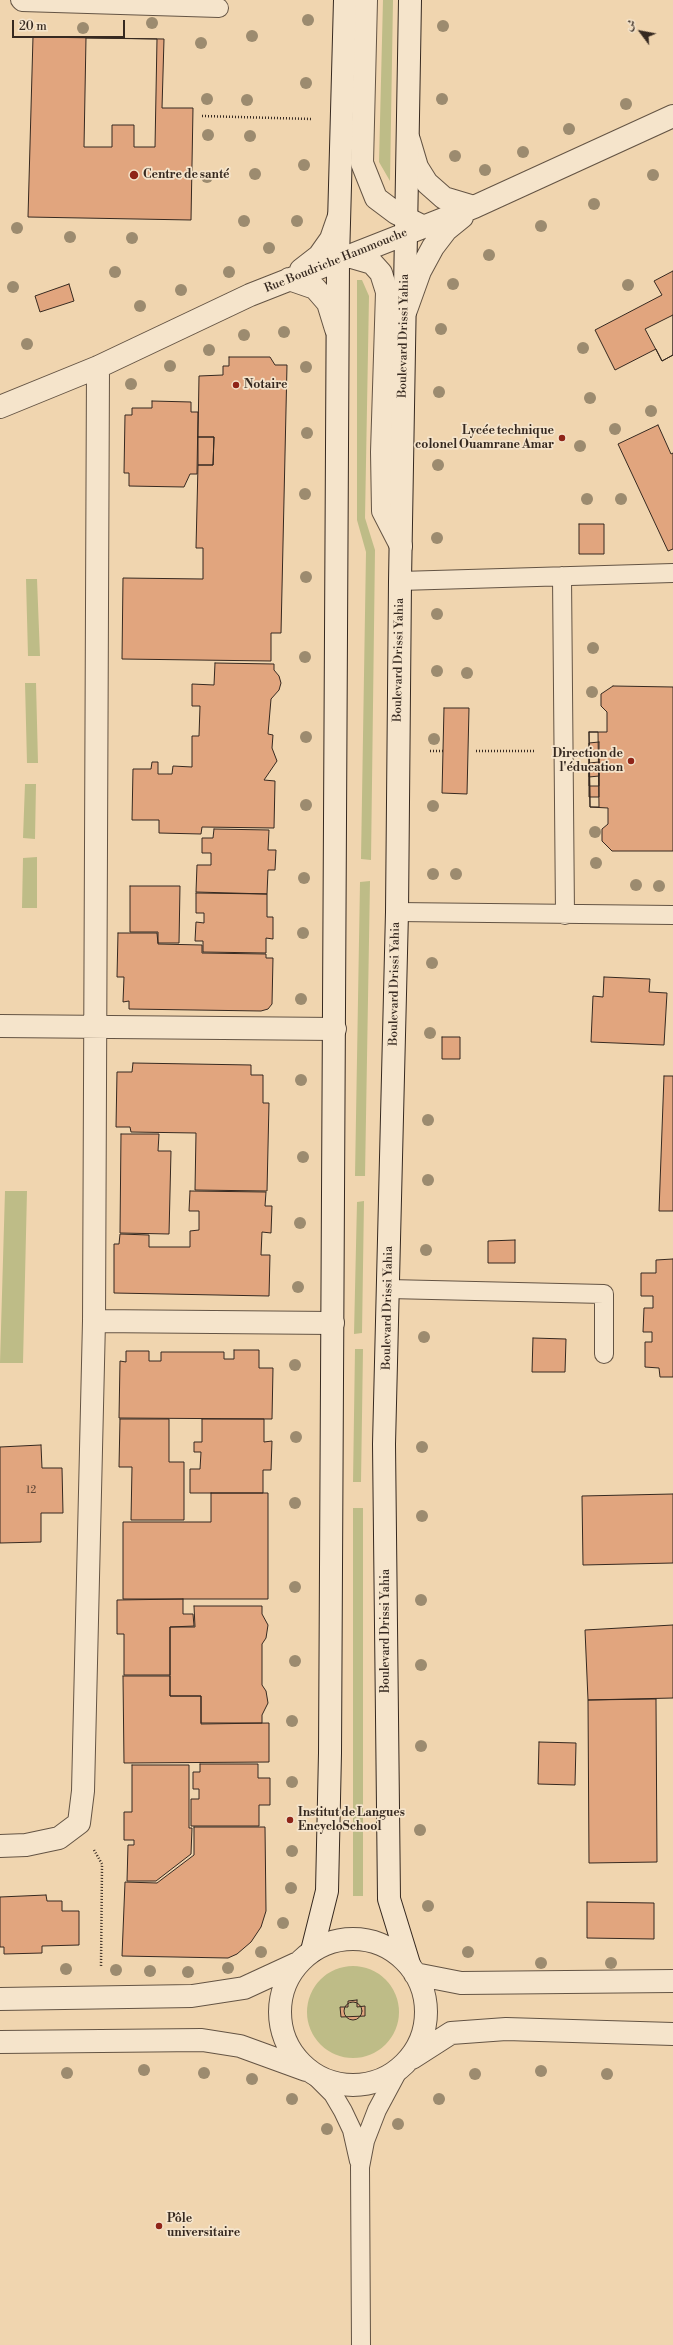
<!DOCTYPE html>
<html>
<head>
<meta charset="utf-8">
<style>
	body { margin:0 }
	#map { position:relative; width:673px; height:2345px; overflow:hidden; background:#f0d5af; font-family:"Libre Bodoni",Amiri,serif }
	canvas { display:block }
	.north { position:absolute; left:621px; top:12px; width:40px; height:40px; -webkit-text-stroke:3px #f5e4cb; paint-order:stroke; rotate:302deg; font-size:11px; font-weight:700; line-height:16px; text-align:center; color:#362920 }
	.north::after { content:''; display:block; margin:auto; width:14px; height:18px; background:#362920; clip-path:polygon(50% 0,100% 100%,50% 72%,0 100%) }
	.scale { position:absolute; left:12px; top:20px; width:113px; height:18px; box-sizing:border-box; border:2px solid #362920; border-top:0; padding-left:5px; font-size:12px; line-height:14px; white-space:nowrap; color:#362920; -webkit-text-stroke:3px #f5e4cb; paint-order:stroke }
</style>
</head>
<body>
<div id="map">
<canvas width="673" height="2345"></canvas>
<div class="north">ش</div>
<div class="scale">20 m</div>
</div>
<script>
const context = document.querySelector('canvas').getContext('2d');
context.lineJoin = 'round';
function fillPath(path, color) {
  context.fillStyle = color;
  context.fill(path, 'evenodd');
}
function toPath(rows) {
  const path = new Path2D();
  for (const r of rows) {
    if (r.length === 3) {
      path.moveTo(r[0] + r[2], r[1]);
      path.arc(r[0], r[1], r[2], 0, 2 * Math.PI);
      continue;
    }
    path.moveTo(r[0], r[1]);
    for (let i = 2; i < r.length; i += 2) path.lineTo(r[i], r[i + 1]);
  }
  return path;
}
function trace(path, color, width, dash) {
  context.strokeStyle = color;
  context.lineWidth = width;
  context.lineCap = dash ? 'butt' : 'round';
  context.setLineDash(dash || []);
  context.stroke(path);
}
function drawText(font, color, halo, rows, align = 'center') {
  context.font = font + ' "Libre Bodoni",serif';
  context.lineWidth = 3.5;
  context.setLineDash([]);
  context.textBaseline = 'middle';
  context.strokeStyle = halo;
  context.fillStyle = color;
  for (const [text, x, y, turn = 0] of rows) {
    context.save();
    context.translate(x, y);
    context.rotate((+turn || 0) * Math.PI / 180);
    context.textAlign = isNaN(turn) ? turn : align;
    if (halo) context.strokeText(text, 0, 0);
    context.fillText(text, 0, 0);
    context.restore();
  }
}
const green = toPath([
	[383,0,393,0,390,181,379,162],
	[357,280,362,280,369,296,365,518,375,550,371,860,361,859,366,552,357,520],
	[26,579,37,579,40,656,28,656],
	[25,683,36,683,38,763,27,763],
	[25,784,36,784,35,839,23,838],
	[37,857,37,908,22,908,23,858],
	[370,881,365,1176,355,1176,360,882],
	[5,1191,27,1191,23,1363,0,1363],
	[364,1201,362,1333,354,1334,357,1202],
	[355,1349,363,1349,361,1482,353,1482],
	[353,1508,363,1508,363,1896,353,1896],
	[353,2012,46]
]);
const building = toPath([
	[33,37,164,39,162,108,193,108,191,220,28,217,33,37],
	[86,38,157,39,155,147,134,147,134,125,112,125,112,147,84,147,86,38],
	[673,271,673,355,662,361,656,349,615,370,595,330,662,295,654,281,673,271],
	[69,284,74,301,40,312,35,296,69,284],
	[673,315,673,355,662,361,645,329,673,315],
	[229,357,270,357,275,365,287,365,281,633,271,633,271,661,122,659,123,578,203,579,203,548,196,548,198,465,213,465,214,437,198,437,199,376,223,375,223,366,229,366,229,357],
	[152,401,191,402,191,412,198,412,197,474,190,474,184,487,129,486,129,473,124,473,125,415,132,415,132,408,152,408,152,401],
	[658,425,671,454,673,453,673,549,668,551,618,444,658,425],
	[198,437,214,437,213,465,198,465,198,437],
	[579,524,604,524,604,554,579,554,579,524],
	[215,663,274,664,274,670,279,676,281,683,279,690,271,699,268,734,273,735,272,748,277,761,264,780,275,781,274,828,202,827,201,834,159,833,159,820,132,820,133,769,151,769,152,762,158,762,158,774,172,774,173,766,192,767,192,736,199,736,200,706,192,706,192,684,214,685,215,663],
	[613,686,673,687,673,851,612,851,602,841,602,829,608,824,608,808,590,807,589,732,607,732,607,712,601,706,601,694,613,686],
	[444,708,469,708,467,794,442,793,444,708],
	[589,732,598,732,599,807,590,807,589,732],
	[599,742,599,797,589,797,589,743,599,742],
	[589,753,599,754,599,786,589,786,589,753],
	[599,762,599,776,589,777,589,763,599,762],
	[214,829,269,830,268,850,276,850,275,870,268,870,267,894,196,892,197,865,211,865,211,853,202,853,202,838,213,838,214,829],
	[130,886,180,886,179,943,158,943,158,932,130,932,130,886],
	[196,893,267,894,267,917,273,917,273,939,266,938,266,953,203,952,203,941,195,941,196,922,204,923,204,913,196,913,196,893],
	[118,933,157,933,158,944,202,945,202,953,266,954,266,958,273,958,272,1004,268,1009,261,1011,129,1009,129,1001,123,1002,124,977,117,977,118,933],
	[604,977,650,979,649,992,667,993,664,1045,591,1042,593,996,603,997,604,977],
	[442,1037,460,1037,460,1059,442,1059,442,1037],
	[133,1063,251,1065,251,1075,263,1075,263,1103,269,1103,267,1191,195,1190,196,1133,131,1132,130,1127,116,1127,117,1072,132,1072,133,1063],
	[664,1076,673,1076,673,1211,659,1211,664,1076],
	[121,1134,159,1134,158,1151,171,1151,169,1234,120,1233,121,1134],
	[190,1191,266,1192,265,1206,272,1206,271,1233,262,1232,261,1255,270,1255,269,1296,114,1293,114,1244,119,1244,120,1234,149,1235,149,1247,190,1247,190,1231,199,1230,199,1211,189,1211,190,1191],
	[515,1240,515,1263,488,1263,488,1241,515,1240],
	[673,1259,673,1377,660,1377,659,1368,645,1367,645,1342,652,1342,652,1332,643,1332,644,1308,653,1308,653,1296,641,1296,641,1273,656,1273,656,1260,673,1259],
	[533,1338,566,1339,565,1372,532,1372,533,1338],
	[234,1350,259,1350,259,1368,273,1368,272,1419,119,1418,120,1361,126,1362,126,1351,149,1351,149,1361,161,1361,161,1352,224,1352,224,1359,234,1359,234,1350],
	[120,1419,169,1419,169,1462,184,1462,184,1520,131,1520,132,1467,119,1467,120,1419],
	[202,1419,264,1419,264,1442,272,1441,271,1470,263,1470,263,1493,190,1493,190,1469,200,1469,201,1452,194,1452,194,1442,202,1442,202,1419],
	[41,1445,42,1468,62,1468,63,1513,41,1513,41,1542,0,1543,0,1447,41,1445],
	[211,1493,268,1493,268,1599,123,1599,123,1522,211,1522,211,1493],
	[673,1494,673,1563,583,1565,582,1496,673,1494],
	[183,1599,183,1614,193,1614,194,1626,170,1627,170,1675,124,1675,124,1634,117,1634,117,1600,183,1599],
	[194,1606,262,1606,262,1614,268,1625,266,1638,262,1644,262,1685,266,1691,268,1703,262,1715,262,1723,201,1723,201,1696,170,1696,170,1627,195,1627,194,1606],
	[673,1625,673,1698,588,1700,585,1630,673,1625],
	[123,1676,170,1676,170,1696,201,1696,201,1724,269,1723,269,1762,124,1763,123,1676],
	[656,1699,657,1862,589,1863,588,1700,656,1699],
	[539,1742,576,1743,575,1785,538,1784,539,1742],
	[200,1764,258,1764,258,1778,270,1778,270,1805,259,1805,259,1826,191,1826,191,1799,199,1799,199,1789,193,1789,193,1772,200,1772,200,1764],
	[132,1765,189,1765,189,1828,192,1828,191,1854,156,1881,127,1881,128,1845,134,1845,134,1840,124,1840,124,1812,132,1812,132,1765],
	[194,1827,265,1827,266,1911,261,1927,251,1942,237,1954,228,1958,122,1956,125,1882,157,1883,194,1855,194,1827],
	[46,1895,47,1901,62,1901,62,1911,79,1911,79,1945,42,1946,42,1953,4,1954,4,1947,0,1947,0,1897,46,1895],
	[587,1902,654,1903,654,1939,587,1938,587,1902],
	[357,2000,357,2007,365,2006,365,2016,341,2017,340,2007,348,2007,348,2001,357,2000],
	[353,2011,9]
]);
const path = toPath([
	[202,116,312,119],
	[430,751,443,751],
	[476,751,535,751],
	[94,1850,102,1864,101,1967]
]);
const lane = toPath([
	[20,0,22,2,219,8],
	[562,576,565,915],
	[400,581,673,573],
	[397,912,673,915],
	[389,1289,604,1294,604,1354],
	[314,2075,333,2094,343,2111,352,2130,359,2161],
	[361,2345,360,2167,365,2141,377,2110,399,2069]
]);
const street = toPath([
	[366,0,362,163,376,198,396,213,422,226],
	[409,140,417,167,427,183,444,198,474,207],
	[348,256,372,263,381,273,387,292,382,452,383,511,401,546],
	[301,270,319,256,331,239,339,216],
	[289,279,315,288,328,303,336,329],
	[406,310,420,271,433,247,446,230,462,217],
	[0,407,98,367,250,295,474,207,673,116],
	[0,1026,335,1029],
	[94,1321,333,1323],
	[0,1846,26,1845,59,1838,79,1823,83,1791,94,1321,98,367],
	[353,2012,73],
	[415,1974,461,1983,673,1981],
	[0,1999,192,1996,244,1988,296,1964],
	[0,2042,202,2040,240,2046,306,2070],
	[412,2058,451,2033,506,2029,673,2034]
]);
const secondary = toPath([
	[312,1951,327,1891,330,1753,338,260,345,0],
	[409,1964,389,1899,384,1444,397,912,400,581,410,0]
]);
const trees = [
	[308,20],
	[152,23],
	[443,26],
	[83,28],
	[252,36],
	[201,43],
	[306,83],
	[207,99],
	[442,99],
	[247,100],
	[626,104],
	[569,129],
	[208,135],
	[250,136],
	[523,152],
	[455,156],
	[304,165],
	[485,170],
	[255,174],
	[653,175],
	[207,177],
	[594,204],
	[244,221],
	[297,221],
	[541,226],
	[17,228],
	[70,237],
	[132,238],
	[269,248],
	[489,255],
	[115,272],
	[229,272],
	[453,284],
	[628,285],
	[13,287],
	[181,290],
	[140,306],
	[441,329],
	[284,332],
	[244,335],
	[27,344],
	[583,348],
	[209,350],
	[170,366],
	[306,367],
	[131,384],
	[439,392],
	[590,398],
	[651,411],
	[615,429],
	[307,433],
	[580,446],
	[438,465],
	[305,494],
	[587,499],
	[621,499],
	[437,538],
	[306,577],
	[437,614],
	[593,648],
	[305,657],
	[437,671],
	[467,673],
	[592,692],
	[306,737],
	[434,739],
	[306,805],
	[433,806],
	[595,832],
	[596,863],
	[433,874],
	[456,874],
	[304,878],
	[636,885],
	[659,886],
	[303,933],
	[432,963],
	[301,999],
	[430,1033],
	[301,1080],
	[428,1120],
	[303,1157],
	[428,1180],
	[300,1223],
	[426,1250],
	[298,1287],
	[424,1337],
	[295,1365],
	[296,1437],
	[422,1447],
	[295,1503],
	[422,1516],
	[295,1587],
	[421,1600],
	[295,1661],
	[421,1665],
	[292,1721],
	[421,1746],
	[292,1782],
	[420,1830],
	[292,1851],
	[291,1888],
	[428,1906],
	[283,1923],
	[261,1952],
	[468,1952],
	[541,1963],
	[611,1963],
	[228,1968],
	[66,1969],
	[116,1970],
	[150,1971],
	[188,1972],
	[144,2070],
	[541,2071],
	[67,2073],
	[204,2073],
	[475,2074],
	[607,2074],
	[252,2079],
	[292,2099],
	[439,2099],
	[398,2124],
	[327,2129]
];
const markers = [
	[134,175,5,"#8f2418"],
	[236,385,4,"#8f2418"],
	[562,438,4,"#8f2418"],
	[631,761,4,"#8f2418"],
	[290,1820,4,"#8f2418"],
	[159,2226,4,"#8f2418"]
];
const numberNames = [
	["12",31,1491]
];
const poiNames = [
	["Centre de santé",143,175],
	["Notaire",244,385],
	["Lycée technique",554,431,"right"],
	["colonel Ouamrane Amar",554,445,"right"],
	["Direction de",623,754,"right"],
	["l'éducation",623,768,"right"],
	["Institut de Langues",298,1813],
	["EncycloSchool",298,1827],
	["Pôle",167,2219],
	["universitaire",167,2233]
];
const streetNames = [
	["Rue Boudriche Hammouche",336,261,-22],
	["Boulevard Drissi Yahia",404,336,-89],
	["Boulevard Drissi Yahia",399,660,-89],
	["Boulevard Drissi Yahia",395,984,-89],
	["Boulevard Drissi Yahia",388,1308,-89],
	["Boulevard Drissi Yahia",386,1631,-90]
];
fillPath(green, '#bebc87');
fillPath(building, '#e1a57e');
trace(building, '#362920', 1);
trace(lane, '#645444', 20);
trace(street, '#645444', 24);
trace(secondary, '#362920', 24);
trace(path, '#362920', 2.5, [1, 2]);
trace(lane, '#f5e4cb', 18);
trace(street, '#f5e4cb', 22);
trace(secondary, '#f5e4cb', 22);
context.fillStyle = '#9c8b6f';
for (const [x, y] of trees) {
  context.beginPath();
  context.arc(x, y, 6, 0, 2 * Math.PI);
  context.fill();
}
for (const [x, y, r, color] of markers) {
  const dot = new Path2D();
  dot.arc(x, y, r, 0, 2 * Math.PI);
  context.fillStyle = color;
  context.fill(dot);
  trace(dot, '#f5e4cb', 1.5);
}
drawText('10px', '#614838', null, numberNames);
drawText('bold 12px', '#362920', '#f5e4cb', poiNames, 'left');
drawText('12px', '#362920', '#f5e4cb', streetNames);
</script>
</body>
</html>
